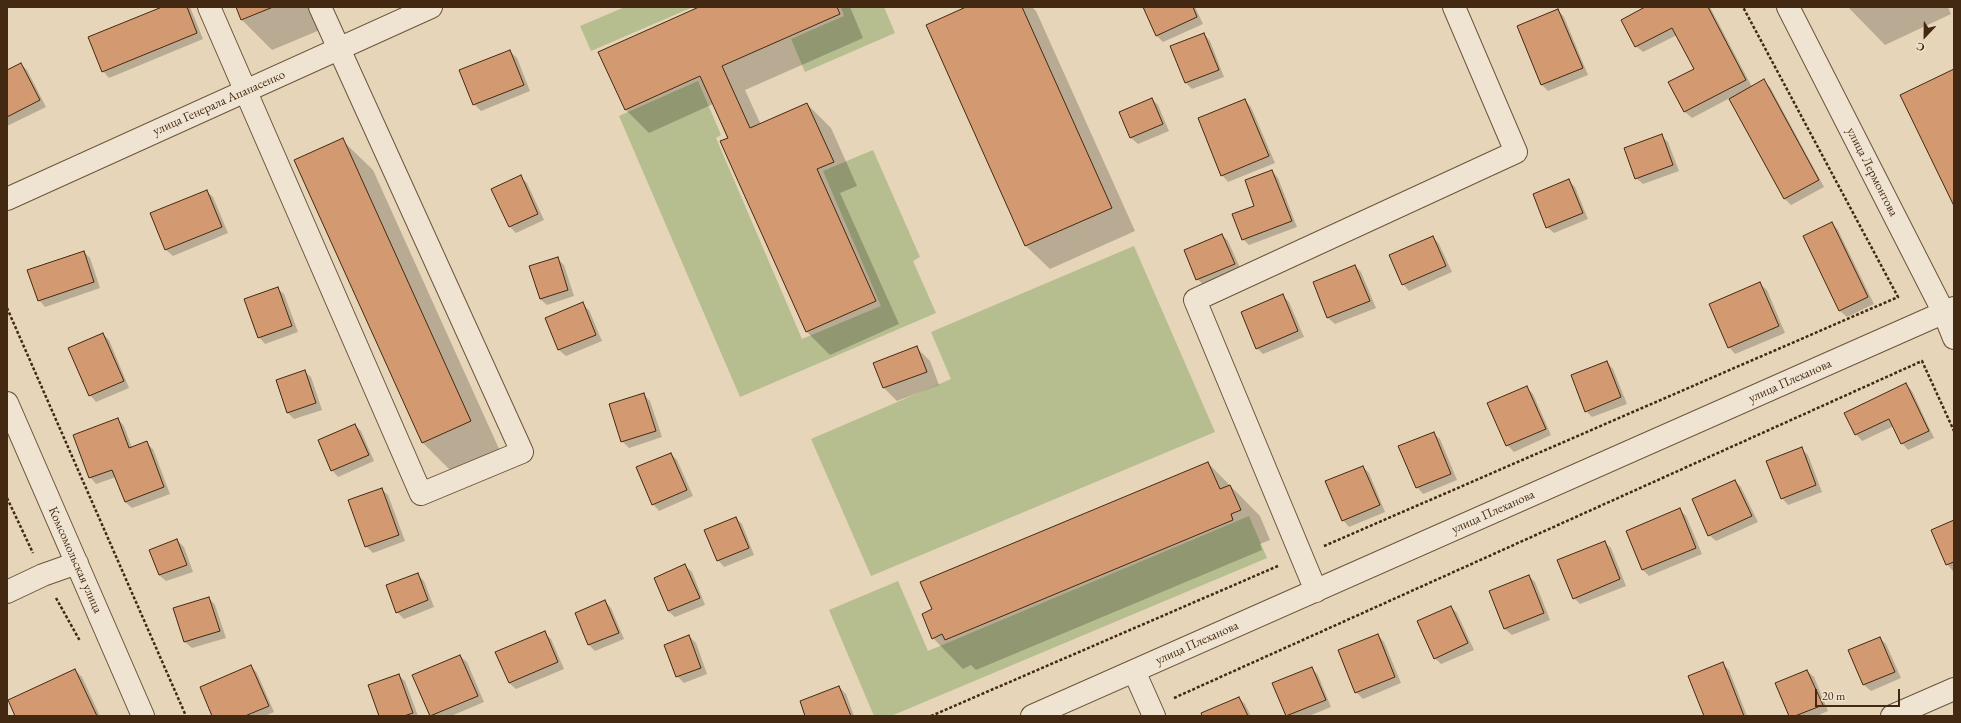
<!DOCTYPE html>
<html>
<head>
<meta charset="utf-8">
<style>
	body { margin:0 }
	#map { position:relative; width:1961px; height:723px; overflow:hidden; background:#e6d5b8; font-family:"EB Garamond",serif }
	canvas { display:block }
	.frame { position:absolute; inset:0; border:8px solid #442912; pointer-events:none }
	.north { position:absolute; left:1905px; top:16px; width:40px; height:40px; -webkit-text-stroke:3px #efe4d1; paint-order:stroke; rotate:202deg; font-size:11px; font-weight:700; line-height:16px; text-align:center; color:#442912 }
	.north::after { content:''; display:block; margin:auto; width:14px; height:18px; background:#442912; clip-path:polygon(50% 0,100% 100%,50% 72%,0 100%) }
	.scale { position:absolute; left:1815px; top:689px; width:85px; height:18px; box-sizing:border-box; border:2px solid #442912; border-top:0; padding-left:5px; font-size:12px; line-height:14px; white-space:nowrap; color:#442912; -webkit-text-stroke:3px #efe4d1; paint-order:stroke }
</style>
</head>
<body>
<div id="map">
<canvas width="1961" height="723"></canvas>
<div class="frame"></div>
<div class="north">С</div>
<div class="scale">20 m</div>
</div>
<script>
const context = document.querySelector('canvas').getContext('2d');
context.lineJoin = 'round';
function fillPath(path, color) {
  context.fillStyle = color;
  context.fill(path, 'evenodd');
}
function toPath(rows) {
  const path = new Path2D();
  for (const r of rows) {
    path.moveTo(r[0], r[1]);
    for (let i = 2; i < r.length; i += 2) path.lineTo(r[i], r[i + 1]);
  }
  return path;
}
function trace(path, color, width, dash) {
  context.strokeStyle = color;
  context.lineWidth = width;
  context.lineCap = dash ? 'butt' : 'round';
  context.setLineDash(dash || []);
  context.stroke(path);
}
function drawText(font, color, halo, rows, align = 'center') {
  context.font = font + ' "EB Garamond",serif';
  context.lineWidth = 3;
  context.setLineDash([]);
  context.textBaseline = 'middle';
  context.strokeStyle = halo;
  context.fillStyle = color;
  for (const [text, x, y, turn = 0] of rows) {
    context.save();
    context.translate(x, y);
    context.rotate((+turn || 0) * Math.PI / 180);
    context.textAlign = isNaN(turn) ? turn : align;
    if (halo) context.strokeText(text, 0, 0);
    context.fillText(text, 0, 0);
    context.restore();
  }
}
const green = toPath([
	[625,7,693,7,591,51,580,26],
	[841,7,884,7,895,33,805,72,791,39,844,16],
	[698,81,721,135,716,138,802,339,881,306,823,171,873,150,920,257,913,261,936,313,740,397,619,116],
	[1134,246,1215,432,871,576,811,439,951,379,931,332],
	[1249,516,1267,558,891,716,874,716,829,610,898,581,928,651]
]);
const shadow = toPath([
	[164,7,190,7,203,39,109,78,103,71],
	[237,7,310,7,320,30,272,50,242,20],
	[702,7,850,7,863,38,745,90,761,125,807,104,831,128,857,186,840,193,899,324,830,355,806,331,713,104,649,133,625,109],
	[969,7,1032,7,1036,11,1135,231,1050,269,1026,246,927,26],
	[1144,7,1195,7,1203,24,1163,42,1156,35],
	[1648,7,1710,7,1752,87,1763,81,1770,87,1824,187,1791,205,1784,198,1730,98,1692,118,1685,112,1670,82,1695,69,1677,35,1643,52,1636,46],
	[1848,7,1948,7,1951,14,1885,45],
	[1558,10,1564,17,1588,75,1548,91,1542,85],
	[1204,34,1210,41,1224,77,1192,89,1186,83],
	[510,51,517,58,530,91,481,111,474,104],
	[21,64,27,70,46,107,7,126,7,71],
	[1152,99,1158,105,1169,131,1138,144,1131,138,1120,112],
	[1245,100,1251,107,1275,163,1228,182,1222,175],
	[1661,136,1668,142,1679,171,1643,184,1636,178],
	[342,140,373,170,500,451,453,473,423,443],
	[1272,171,1278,178,1297,227,1249,245,1243,239],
	[520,177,527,183,544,220,516,233,509,226],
	[1568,180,1575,187,1588,219,1554,233,1547,227],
	[206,191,213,197,228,233,173,256,166,250,151,214],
	[1832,223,1838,230,1874,304,1847,317,1840,311,1805,237],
	[1222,235,1228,241,1241,270,1204,285,1197,279],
	[1433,237,1439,244,1452,272,1409,291,1403,284],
	[84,252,90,258,100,288,45,307,39,300],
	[557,258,564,265,574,296,547,305,540,299],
	[1355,266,1361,272,1376,308,1335,324,1328,318,1314,283],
	[1760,284,1767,290,1785,333,1735,354,1729,347],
	[277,288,284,294,298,332,265,344,259,337],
	[1282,295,1289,302,1304,337,1263,354,1257,348],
	[582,304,589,310,602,341,566,356,559,350,546,318],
	[103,334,109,340,129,388,96,402,90,395],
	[917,348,930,361,939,385,897,401,884,388,875,363],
	[1607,362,1613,369,1627,404,1592,417,1586,411],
	[304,371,311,377,322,410,294,419,288,413],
	[1906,384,1912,391,1934,438,1908,450,1902,443,1894,426,1862,441,1856,434],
	[1526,387,1533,394,1551,435,1514,452,1507,445],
	[643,394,650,401,662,437,629,448,622,441],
	[118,419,124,426,132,448,146,443,153,449,170,494,132,508,125,502,116,477,96,484,90,477],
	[355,425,361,431,374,461,338,477,332,470],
	[1433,433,1440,439,1457,480,1423,494,1417,487],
	[1801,449,1808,455,1822,492,1788,505,1782,498],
	[671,454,677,460,693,496,659,511,653,504],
	[1208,463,1260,516,1270,540,1260,544,1262,550,976,670,971,665,963,669,933,638,933,610],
	[1363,467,1369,473,1385,512,1349,527,1343,520],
	[1735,481,1741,487,1758,522,1716,541,1709,535],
	[381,489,388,495,405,541,373,553,366,546],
	[1679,509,1686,516,1702,554,1649,576,1643,570,1627,531],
	[736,518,742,524,754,555,724,567,718,560],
	[1954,521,1954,570,1953,571,1947,564],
	[177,540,184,547,193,572,166,581,159,575],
	[1604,542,1611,548,1626,586,1580,604,1574,598],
	[685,566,692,572,705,605,675,617,668,611,655,578],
	[417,574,424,581,434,607,404,619,397,612],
	[1529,576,1535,582,1550,620,1512,635,1505,629,1490,591],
	[209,598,215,605,226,638,192,648,185,642,175,609],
	[605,601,611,608,624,639,595,651,589,645,576,613],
	[1451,607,1457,613,1474,650,1441,664,1435,658],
	[544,633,551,639,564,669,516,689,509,683],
	[1378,635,1384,642,1401,683,1363,699,1356,692],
	[689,636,696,643,707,674,684,683,677,676],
	[1880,638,1886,644,1901,678,1871,691,1864,685,1850,651],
	[460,656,467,662,484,702,451,716,431,716],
	[1723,664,1729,670,1747,716,1705,716],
	[251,666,257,673,274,712,265,716,213,716],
	[1312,668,1318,675,1331,707,1309,716,1287,716,1274,683],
	[75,670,82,677,100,716,16,716],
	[1807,671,1814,677,1828,711,1817,716,1790,716],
	[398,675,405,681,418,716,381,716],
	[839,687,846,694,854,716,807,716],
	[1239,698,1245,704,1251,716,1203,716]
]);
const building = toPath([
	[162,7,187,7,197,33,102,72,88,37,162,7],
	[236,7,273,7,241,20,236,7],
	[699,7,837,7,840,14,722,66,750,128,807,103,834,162,817,169,876,301,806,332,720,141,728,138,700,76,625,110,598,52,699,7],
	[966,7,1022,7,1112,208,1025,246,926,25,966,7],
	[1143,7,1193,7,1197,17,1156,36,1143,7],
	[1645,7,1708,7,1746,80,1684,112,1668,82,1694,69,1672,28,1635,47,1621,20,1645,7],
	[1558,9,1583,68,1541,85,1517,26,1558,9],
	[1204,33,1219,70,1185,83,1170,46,1204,33],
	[510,50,524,85,473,105,459,70,510,50],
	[21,63,40,100,7,117,7,70,21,63],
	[1954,69,1954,206,1900,95,1954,69],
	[1764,79,1819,180,1784,199,1729,99,1764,79],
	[1152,98,1163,124,1130,138,1119,112,1152,98],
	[1245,99,1269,156,1221,176,1198,118,1245,99],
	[1662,134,1673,165,1635,179,1624,148,1662,134],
	[343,138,471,421,422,443,294,160,343,138],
	[1272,170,1292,221,1242,240,1232,214,1254,206,1245,180,1272,170],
	[521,175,538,214,509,227,491,189,521,175],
	[1569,179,1583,213,1546,228,1533,194,1569,179],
	[207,190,222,227,165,250,150,213,207,190],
	[1832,222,1868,297,1839,311,1803,236,1832,222],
	[1222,234,1235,264,1196,280,1184,250,1222,234],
	[1433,236,1446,266,1402,285,1389,255,1433,236],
	[84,251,94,282,38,301,27,270,84,251],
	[558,257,568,290,540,299,529,266,558,257],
	[1355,265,1370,301,1327,318,1313,282,1355,265],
	[1760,282,1779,326,1728,348,1709,304,1760,282],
	[278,287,292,326,258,338,244,299,278,287],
	[1283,294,1298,331,1256,349,1241,312,1283,294],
	[583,302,596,335,558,350,545,318,583,302],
	[103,333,124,381,89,396,68,348,103,333],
	[917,346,927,372,883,388,873,363,917,346],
	[1607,361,1621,397,1585,412,1571,375,1607,361],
	[305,370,316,403,287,413,276,380,305,370],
	[1906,383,1929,431,1901,444,1889,419,1855,435,1844,413,1906,383],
	[1527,386,1546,429,1506,446,1487,403,1527,386],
	[644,393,656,431,621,442,609,404,644,393],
	[118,418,129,448,147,441,164,487,125,502,112,470,89,478,73,435,118,418],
	[355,424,369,455,331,471,318,440,355,424],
	[1434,432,1451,474,1416,488,1398,446,1434,432],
	[1802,447,1816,485,1781,499,1766,461,1802,447],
	[671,453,687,490,652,505,636,467,671,453],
	[1208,462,1220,489,1230,485,1241,510,1231,514,1233,520,945,640,942,634,932,639,922,614,932,609,920,582,1208,462],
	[1363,466,1380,505,1342,521,1325,481,1363,466],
	[1735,480,1752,516,1708,536,1692,499,1735,480],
	[382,488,399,535,365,547,348,500,382,488],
	[1680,508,1696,548,1642,570,1626,531,1680,508],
	[736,517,749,548,717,561,704,530,736,517],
	[1954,520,1954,562,1946,565,1931,530,1954,520],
	[177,539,187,565,159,575,149,550,177,539],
	[1605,541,1620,579,1573,599,1557,560,1605,541],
	[685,564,700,598,668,611,654,578,685,564],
	[418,573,428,600,396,613,386,585,418,573],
	[1529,575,1544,613,1504,629,1489,591,1529,575],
	[209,597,220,631,184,642,173,608,209,597],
	[605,600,619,633,588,645,575,613,605,600],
	[1451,606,1468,643,1434,659,1417,621,1451,606],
	[545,631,558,662,509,683,495,652,545,631],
	[1378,634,1395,677,1355,693,1338,650,1378,634],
	[689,635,701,668,676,677,664,645,689,635],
	[1880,637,1895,672,1863,685,1848,650,1880,637],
	[460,655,478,696,430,716,412,675,460,655],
	[1723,662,1744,716,1704,716,1688,676,1723,662],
	[251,665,269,706,245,716,212,716,200,687,251,665],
	[1312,667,1326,700,1286,716,1272,683,1312,667],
	[75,669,97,716,15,716,8,700,75,669],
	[1807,670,1823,705,1795,716,1789,716,1775,683,1807,670],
	[399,674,413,713,404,716,379,716,368,685,399,674],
	[839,686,851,716,805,716,800,701,839,686],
	[1239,697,1248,716,1202,716,1201,713,1239,697]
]);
const path = toPath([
	[7,308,186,716],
	[7,498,33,553],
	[1324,546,1898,297,1743,7],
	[56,598,80,641],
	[1174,698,1922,361,1954,431],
	[931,716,1278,566]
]);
const minor = toPath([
	[209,7,421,494,522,452,320,7],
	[1788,7,1944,313,1954,338],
	[7,199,431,7],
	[7,403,143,716],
	[1316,591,1195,300,1516,152,1454,7],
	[7,592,43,575,77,563],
	[1134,671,1154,716],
	[1032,716,1954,308],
	[1892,716,1954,689]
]);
const streetNames = [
	["улица Генерала Апанасенко",219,103,-24],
	["улица Лермонтова",1872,172,63],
	["улица Плеханова",1790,381,-24],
	["улица Плеханова",1493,512,-24],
	["Комсомольская улица",75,560,66],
	["улица Плеханова",1197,643,-24]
];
fillPath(green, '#b6bd8e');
fillPath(shadow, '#0003');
fillPath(building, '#d39a71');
trace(building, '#442912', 1);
trace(minor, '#6c543c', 24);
trace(path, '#442912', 2.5, [3, 2]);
trace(minor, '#efe4d1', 22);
drawText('13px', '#442912', '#efe4d1', streetNames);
</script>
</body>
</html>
